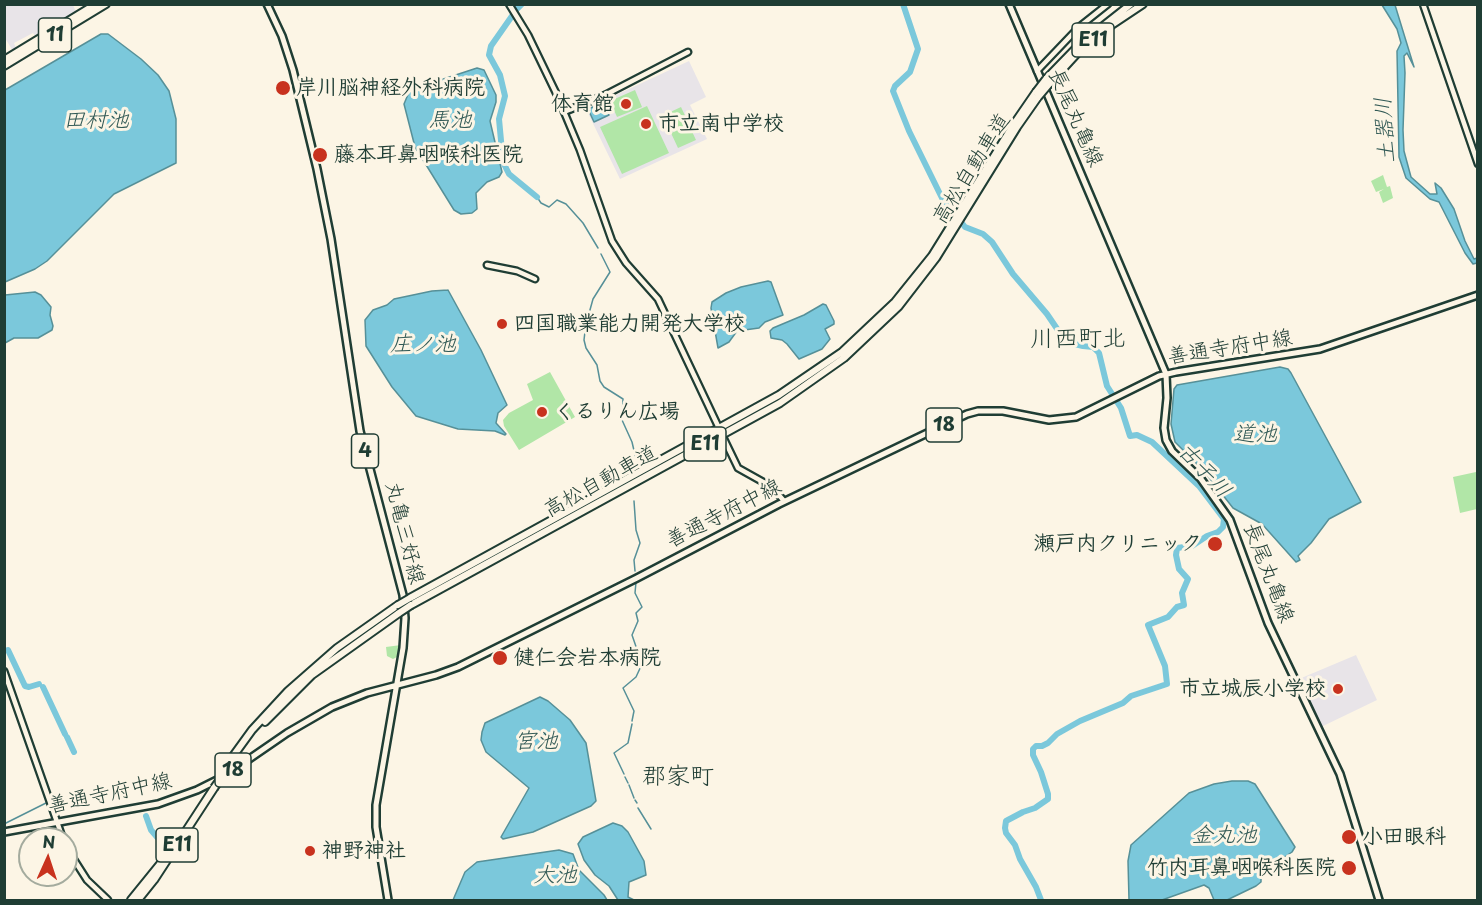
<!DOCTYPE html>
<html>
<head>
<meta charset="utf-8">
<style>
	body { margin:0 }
	#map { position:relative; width:1482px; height:905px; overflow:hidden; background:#fcf5e5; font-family:"Playpen Sans",sans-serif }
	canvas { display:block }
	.frame { position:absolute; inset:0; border:6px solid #1f3d34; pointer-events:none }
	.north { position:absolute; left:18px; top:827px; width:60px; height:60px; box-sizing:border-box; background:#fcf5e5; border:2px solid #a4ab9e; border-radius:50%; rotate:3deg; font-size:16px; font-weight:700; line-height:24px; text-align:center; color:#1f3d34 }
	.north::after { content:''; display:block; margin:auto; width:21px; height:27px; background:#c8321e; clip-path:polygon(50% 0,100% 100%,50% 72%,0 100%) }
</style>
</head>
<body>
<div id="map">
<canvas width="1482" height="905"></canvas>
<div class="frame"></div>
<div class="north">N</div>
</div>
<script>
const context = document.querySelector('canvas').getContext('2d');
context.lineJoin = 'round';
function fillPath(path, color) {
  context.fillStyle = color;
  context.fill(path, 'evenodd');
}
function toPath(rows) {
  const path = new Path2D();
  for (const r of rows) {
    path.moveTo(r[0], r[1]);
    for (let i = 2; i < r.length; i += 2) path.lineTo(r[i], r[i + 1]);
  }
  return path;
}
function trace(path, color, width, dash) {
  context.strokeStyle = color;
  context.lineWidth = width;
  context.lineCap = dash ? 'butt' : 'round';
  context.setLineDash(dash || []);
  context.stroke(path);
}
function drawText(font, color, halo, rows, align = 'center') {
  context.font = font + ' "Playpen Sans","Klee One",sans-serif';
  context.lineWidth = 6;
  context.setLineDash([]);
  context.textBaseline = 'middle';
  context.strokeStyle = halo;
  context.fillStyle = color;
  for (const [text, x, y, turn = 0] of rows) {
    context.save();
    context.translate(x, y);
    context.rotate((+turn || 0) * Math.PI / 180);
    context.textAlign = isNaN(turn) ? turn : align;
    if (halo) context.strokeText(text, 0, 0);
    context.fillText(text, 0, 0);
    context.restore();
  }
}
const built = toPath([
	[5,5,73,5,76,12,36,37,33,33,14,43,16,48,13,51,5,38],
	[689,61,706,97,690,105,707,139,620,179,586,109],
	[1356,655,1377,700,1321,727,1299,679]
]);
const green = toPath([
	[635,90,642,107,617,117,610,101],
	[647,106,669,153,622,174,600,127],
	[681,107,689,124,671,132,664,115],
	[689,125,696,140,678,148,671,133],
	[1383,175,1387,187,1390,186,1393,198,1383,203,1379,192,1384,189,1376,192,1371,181],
	[550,372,575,417,519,450,504,426,503,420,509,413,533,400,527,384],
	[1476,472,1477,509,1460,513,1453,477],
	[401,645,399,656,393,659,387,656,386,647]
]);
const water = toPath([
	[1382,5,1395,5,1414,67,1407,53,1404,56,1405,73,1403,130,1404,151,1411,177,1430,194,1437,194,1435,183,1441,188,1454,209,1465,241,1474,259,1477,258,1477,263,1473,264,1465,253,1439,202,1430,199,1406,178,1399,157,1397,51,1401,43,1397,29,1382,5],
	[101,34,108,34,141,59,158,75,169,91,176,119,176,163,114,194,47,261,35,269,5,282,5,90,101,34],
	[477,68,484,70,496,95,496,102,490,121,502,172,499,177,487,182,476,193,477,209,472,213,461,214,454,210,415,147,404,104,409,92,413,89,477,68],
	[603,103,609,115,594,122,588,109,603,103],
	[768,281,771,282,783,315,765,322,759,328,737,331,729,342,718,348,711,308,712,302,726,293,741,287,768,281],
	[448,290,481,350,507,405,498,413,496,423,506,434,505,435,495,431,458,429,416,416,392,387,366,346,365,320,373,310,387,305,394,299,432,291,448,290],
	[35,292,41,295,51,307,50,315,53,326,52,330,38,338,14,338,5,343,5,295,35,292],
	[823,304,826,305,834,321,834,324,825,329,830,339,822,349,799,359,787,344,782,340,771,338,770,331,773,328,804,315,823,304],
	[1280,367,1288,369,1291,373,1361,502,1329,519,1311,543,1298,556,1300,560,1296,562,1262,524,1233,508,1204,471,1175,442,1171,424,1174,389,1177,385,1280,367],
	[540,697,548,701,570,720,586,743,596,801,591,806,533,832,503,839,501,837,529,788,486,752,481,740,482,732,485,723,540,697],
	[1232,781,1248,781,1255,784,1295,847,1292,852,1261,873,1261,882,1256,886,1227,900,1214,900,1209,888,1204,885,1162,900,1129,900,1128,861,1131,845,1189,793,1214,784,1232,781],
	[613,823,622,826,628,832,644,861,646,875,629,882,628,897,634,900,618,900,609,886,595,875,584,860,578,844,583,837,613,823],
	[559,850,573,854,579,870,604,895,607,900,453,900,465,872,477,862,559,850]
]);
const stream = toPath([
	[537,197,541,203,549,207,557,200,566,204,583,223,598,248],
	[588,317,593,299,610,272,601,254],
	[586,323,584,340,586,348,597,365,600,381,604,387,623,399,622,420,632,442,636,459],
	[634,501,636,530,640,543,634,560,635,571],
	[632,721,634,711,623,688,636,677,642,664,632,635,638,621,636,613,642,607,635,593,636,582],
	[624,774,614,753,628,743,632,724],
	[625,777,628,783],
	[629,785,634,798],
	[635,800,637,803],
	[638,808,651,829],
	[4,824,46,803]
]);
const river = toPath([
	[903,4,918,49,910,72,895,86,893,91,909,131,942,198,965,227,983,234,992,242,1013,274,1047,314,1066,342,1083,346,1093,347,1099,353,1107,386,1121,408,1130,436,1137,435,1152,442,1199,486,1224,519,1223,527,1218,532,1207,536,1192,546,1177,548,1176,555,1179,569,1188,579,1182,593,1184,605,1177,607,1168,617,1148,625,1165,666,1167,684,1131,696,1123,703,1080,721,1057,734,1048,743,1042,746,1036,746,1033,749,1033,755,1041,772,1048,794,1048,799,1035,808,1023,812,1006,821,1005,828,1006,833,1015,845,1020,859,1036,887,1041,900],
	[517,9,522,4],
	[512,16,491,46,489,55,500,75,505,96,499,119,503,162,509,174,537,197],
	[8,650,25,686,29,687,39,684],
	[43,687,65,734],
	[67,737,74,752],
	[146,816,151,830,157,837]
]);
const secondary = toPath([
	[509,4,528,35,557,95,580,150,612,241,626,263,658,299,718,426],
	[1423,4,1478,164],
	[1037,71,1079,27,1108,4],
	[564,112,605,95,688,52],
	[487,265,517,271,535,279],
	[724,439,738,468,772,487,784,501],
	[4,671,63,839],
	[66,847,87,880,108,900]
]);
const primary = toPath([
	[267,4,282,36,293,70,317,169,331,239,360,431,403,595,405,618,403,648,376,805,376,827,388,900],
	[1009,4,1166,374,1167,398,1164,428,1166,440,1172,451,1201,479,1230,520,1268,623,1340,774,1379,900],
	[4,832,158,804,197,790,223,777,287,733,332,707,367,693,436,675,458,667,637,578,779,504,967,414,978,411,1003,411,1049,420,1076,417,1159,376,1176,372,1320,349,1478,295]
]);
const highway = toPath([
	[4,60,96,4],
	[4,66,106,4],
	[1046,79,1079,45,1131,4],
	[1049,84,1082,48,1113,24,1143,4],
	[410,598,779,395,842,352,895,302,932,256,1014,124,1036,92],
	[411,605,780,403,844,358,899,306,936,258,1017,127,1038,97],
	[265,722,312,675,399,613],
	[223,770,252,730,288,691,337,648,398,605],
	[131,900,161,863],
	[138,900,154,880,214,788]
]);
const highwayBridge = toPath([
	[1036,92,1046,79],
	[1038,97,1049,84],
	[398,605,410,598],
	[399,613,411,605],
	[214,788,231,764]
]);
const markers = [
	[283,88,8,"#c8321e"],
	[626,104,6,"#c8321e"],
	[646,124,6,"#c8321e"],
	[320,155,8,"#c8321e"],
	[502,324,6,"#c8321e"],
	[542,412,6,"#c8321e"],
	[1215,544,8,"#c8321e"],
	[500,658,8,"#c8321e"],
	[1338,689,6,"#c8321e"],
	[1349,837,8,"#c8321e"],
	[310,851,6,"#c8321e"],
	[1349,868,8,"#c8321e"]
];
const shields = [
	[55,35,33],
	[1093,40,42],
	[944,425,36],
	[705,444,42],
	[365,451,27],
	[233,770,36],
	[177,845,42]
];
const shieldNames = [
	["11",55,35],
	["E11",1093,40],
	["18",944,425],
	["E11",705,444],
	["4",365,451],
	["18",233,770],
	["E11",177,845]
];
const poiNames = [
	["岸川脳神経外科病院",296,88],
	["体育館",614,104,"right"],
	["市立南中学校",658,124],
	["藤本耳鼻咽喉科医院",334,155],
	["四国職業能力開発大学校",514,324],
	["くるりん広場",554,412],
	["瀬戸内クリニック",1202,544,"right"],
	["健仁会岩本病院",514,658],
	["市立城辰小学校",1326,689,"right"],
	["小田眼科",1362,837],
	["神野神社",322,851],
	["竹内耳鼻咽喉科医院",1336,868,"right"]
];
const streetNames = [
	["長尾丸亀線",1075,118,66],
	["高松自動車道",972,169,-58],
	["善通寺府中線",1230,348,-9],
	["高松自動車道",601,482,-29],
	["善通寺府中線",724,514,-27],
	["丸亀三好線",404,533,76],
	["長尾丸亀線",1268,573,69],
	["善通寺府中線",110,794,-12]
];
const waterNames = [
	["田村池",96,121],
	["馬池",450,121],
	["土器川",1386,130,-94],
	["庄ノ池",423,345],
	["道池",1255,435],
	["古子川",1204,471,47],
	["宮池",536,742],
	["金丸池",1224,836],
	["大池",555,876]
];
const quarterNames = [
	["川西町北",1078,339],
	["郡家町",678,777]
];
fillPath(built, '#e8e4e8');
fillPath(green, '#b1e6a7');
fillPath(water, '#7bc8db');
trace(water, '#569098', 1.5);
trace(stream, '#569098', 1.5);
trace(river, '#7bc8db', 6);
trace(secondary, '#1f3d34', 9);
trace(primary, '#1f3d34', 10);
trace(highway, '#1f3d34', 10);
trace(secondary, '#fcf5e5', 4.5);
trace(primary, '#fcf5e5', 5);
trace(highway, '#fcf5e5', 6);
trace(highwayBridge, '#1f3d34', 10, []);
trace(highwayBridge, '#fcf5e5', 6);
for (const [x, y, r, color] of markers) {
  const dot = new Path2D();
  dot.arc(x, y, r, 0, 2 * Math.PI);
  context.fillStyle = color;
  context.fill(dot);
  trace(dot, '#fcf5e5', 2);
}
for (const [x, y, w] of shields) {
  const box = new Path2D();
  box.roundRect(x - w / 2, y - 17, w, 34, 4.5);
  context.fillStyle = '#fcf5e5';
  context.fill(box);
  trace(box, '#1f3d34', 1.5);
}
drawText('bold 20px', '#1f3d34', null, shieldNames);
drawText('bold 21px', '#1f3d34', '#fcf5e5', poiNames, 'left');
drawText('21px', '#1f3d34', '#fcf5e5', streetNames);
drawText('italic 22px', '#315955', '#fcf5e5', waterNames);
drawText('24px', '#1f3d34', '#fcf5e5', quarterNames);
</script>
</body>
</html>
